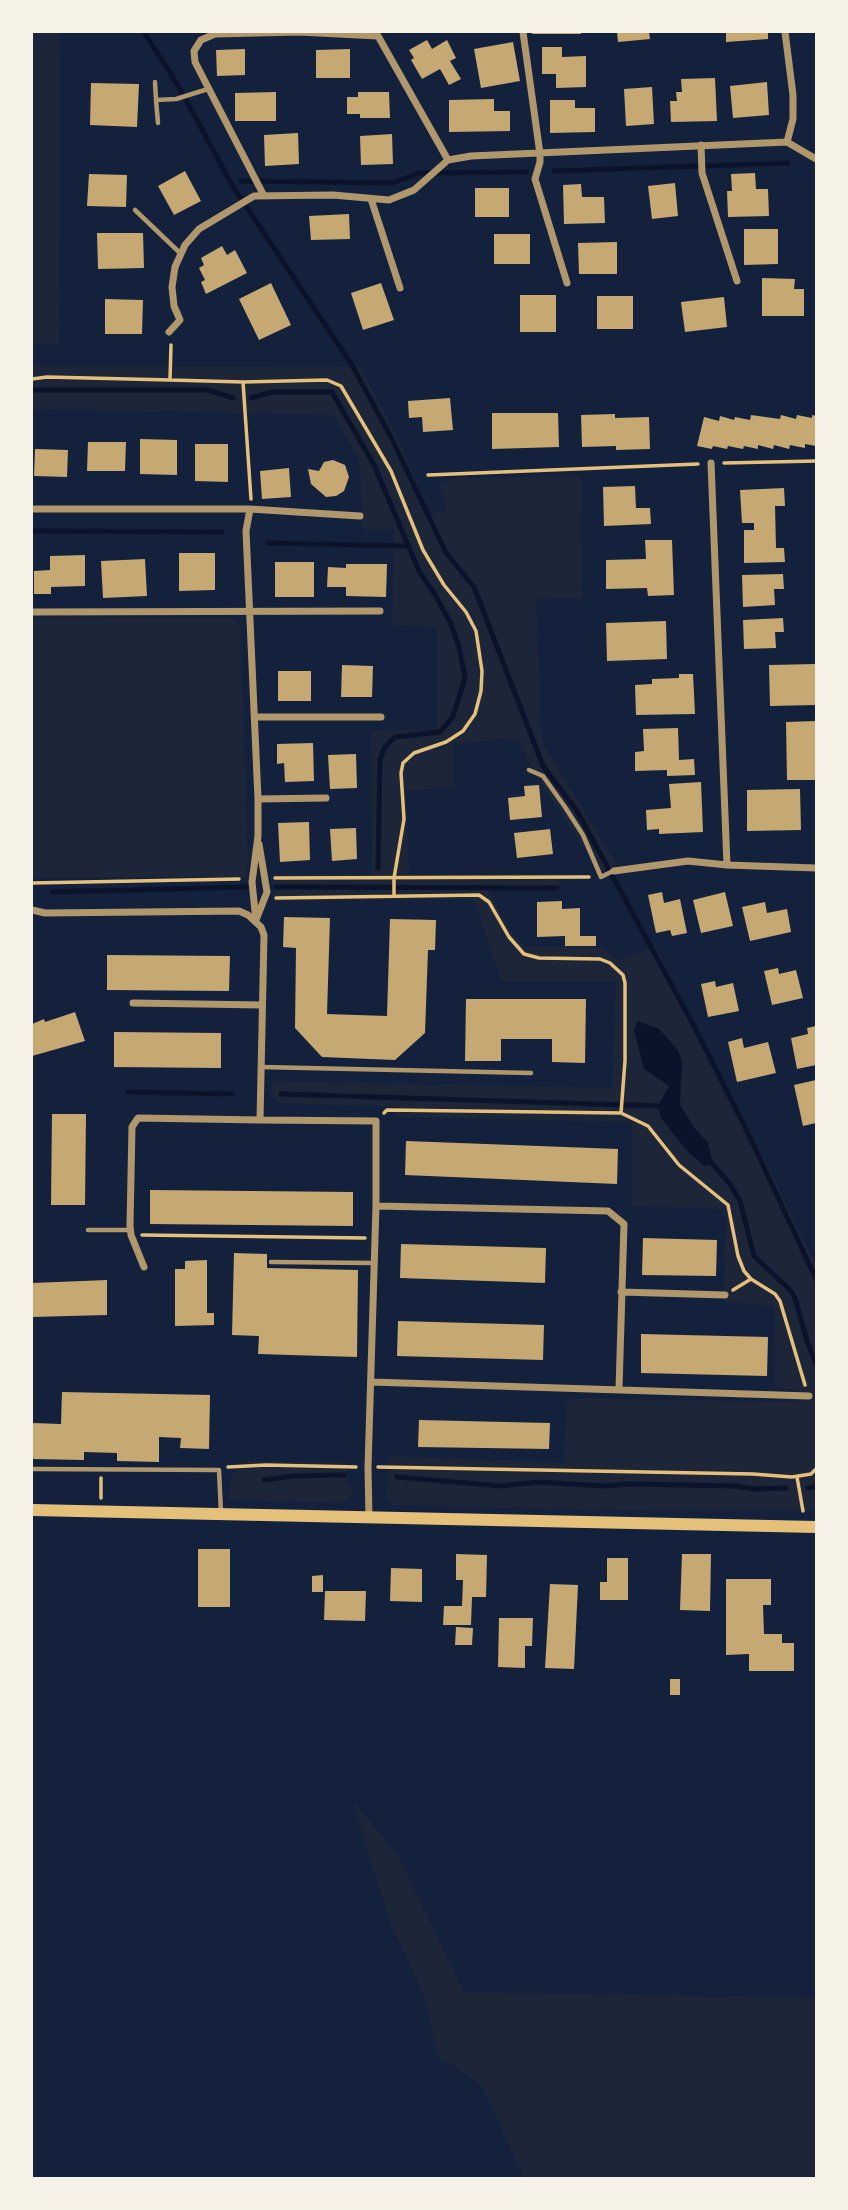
<!DOCTYPE html>
<html>
<head>
<meta charset="utf-8">
<style>
	body { margin:0 }
	#map { position:relative; width:848px; height:2210px; overflow:hidden; background:#14213d; font-family:"Libre Baskerville",serif }
	canvas { display:block }
	.frame { position:absolute; inset:0; border:33px solid #f6f1e7; pointer-events:none }
</style>
</head>
<body>
<div id="map">
<canvas width="848" height="2210"></canvas>
<div class="frame"></div>
</div>
<script>
const context = document.querySelector('canvas').getContext('2d');
context.lineJoin = 'round';
function fillPath(path, color) {
  context.fillStyle = color;
  context.fill(path, 'evenodd');
}
function toPath(rows) {
  const path = new Path2D();
  for (const r of rows) {
    path.moveTo(r[0], r[1]);
    for (let i = 2; i < r.length; i += 2) path.lineTo(r[i], r[i + 1]);
  }
  return path;
}
function trace(path, color, width, dash) {
  context.strokeStyle = color;
  context.lineWidth = width;
  context.lineCap = dash ? 'butt' : 'round';
  context.setLineDash(dash || []);
  context.stroke(path);
}
const green = toPath([
	[32,32,60,32,59,344,32,344],
	[32,366,360,367,393,428,430,514,446,510,439,484,455,478,581,477,582,598,536,599,541,724,543,744,617,865,600,872,533,771,518,738,454,744,454,787,406,791,409,874,560,874,559,891,488,890,507,926,524,947,602,947,618,961,655,946,747,1124,816,1265,816,1511,667,1511,392,1505,387,1497,388,1456,564,1463,567,1398,797,1402,797,1390,775,1388,774,1306,724,1301,726,1219,724,1209,632,1206,632,1122,396,1117,396,1107,278,1103,272,1096,272,1081,612,1088,616,981,502,981,473,899,274,901,273,874,372,874,371,731,437,730,437,627,392,625,394,529,363,529,359,459,333,415,32,409],
	[32,617,232,618,240,625,248,857,246,877,32,877],
	[247,1461,346,1462,346,1484,354,1485,353,1492,348,1499,340,1503,229,1500,231,1476,237,1469,248,1468],
	[352,1800,396,1852,464,1992,816,1998,816,2178,524,2178,482,2086,453,2065,437,2057,425,1997,390,1922]
]);
const water = toPath([
	[638,1021,659,1029,677,1049,682,1061,680,1105,694,1127,708,1143,713,1164,704,1166,686,1150,661,1118,658,1106,669,1086,644,1069,634,1030]
]);
const stream = toPath([
	[144,32,179,87,232,185,352,365,392,439,446,553,474,587,543,766,577,811,694,1026,747,1131,816,1279],
	[554,171,788,163],
	[241,181,393,183,419,173,526,172],
	[32,390,208,390,233,398],
	[251,398,272,392,332,392,374,465,419,571,434,593,451,624,459,647,465,678,453,716,447,724,440,732,395,737,385,747,380,759,378,868],
	[32,531,222,532],
	[268,543,409,546],
	[276,887,557,888],
	[52,892,247,887],
	[128,1092,232,1094],
	[281,1094,658,1106,662,1109],
	[709,1160,730,1184,740,1201,754,1256,790,1290,795,1298,807,1341,816,1364],
	[397,1477,501,1486,538,1482,603,1486,631,1484,735,1486,755,1489,786,1488],
	[264,1480,294,1476,344,1475],
	[808,1488,816,1487]
]);
const building = toPath([
	[532,32,581,32,581,34,532,34],
	[617,32,649,32,650,39,618,42],
	[726,32,768,32,768,39,726,42],
	[427,40,432,49,447,40,456,58,450,61,461,79,449,85,440,69,422,79,411,60,414,58,409,50],
	[513,42,520,81,481,88,474,49],
	[542,47,562,47,562,57,586,56,586,87,556,88,556,74,542,74],
	[245,49,245,75,217,76,216,50],
	[350,49,350,78,316,78,316,50],
	[715,78,717,121,671,122,670,101,677,101,676,92,682,92,681,79],
	[767,82,769,115,733,118,730,86],
	[91,83,139,84,137,127,90,125],
	[652,87,654,124,626,126,624,89],
	[276,92,276,121,235,121,235,93],
	[358,92,389,92,390,118,360,118,360,114,347,114,347,97,358,97],
	[494,99,494,111,510,111,510,131,449,132,449,100],
	[550,100,575,100,575,108,595,108,595,132,550,133],
	[298,133,299,164,265,166,264,135],
	[392,134,393,164,361,165,360,136],
	[185,171,201,201,174,215,158,186],
	[755,173,756,189,768,189,769,216,728,217,727,191,732,191,731,174],
	[89,174,127,175,126,207,87,206],
	[675,183,678,216,652,219,648,186],
	[581,184,582,197,604,197,605,223,564,224,563,185],
	[475,188,509,188,509,217,475,217],
	[349,214,350,239,311,240,309,216],
	[744,229,778,229,778,264,744,265],
	[97,233,143,233,144,268,98,269],
	[494,234,530,234,530,264,494,264],
	[617,242,617,274,579,274,578,243],
	[222,246,227,255,235,250,247,273,206,294,201,282,205,280,199,268,204,265,201,258],
	[762,278,795,279,794,289,804,289,804,316,762,316],
	[271,283,291,325,259,340,239,299],
	[381,283,394,320,363,330,351,293],
	[520,295,556,295,556,332,520,332],
	[597,296,633,296,633,329,597,329],
	[724,297,727,327,685,332,681,302],
	[105,299,143,300,142,334,105,334],
	[450,398,453,430,423,432,422,417,409,418,408,401],
	[492,413,558,413,559,447,492,449],
	[615,414,615,418,649,417,650,449,616,450,616,446,582,447,581,415],
	[751,415,780,419,781,415,796,419,797,415,812,418,812,415,816,416,816,446,805,444,805,448,790,445,789,449,774,445,773,449,758,445,758,449,744,446,743,449,728,446,727,449,713,446,712,449,697,446,704,417,719,421,720,416,734,420,735,417,750,420],
	[140,439,177,440,177,475,140,474],
	[88,442,126,442,125,471,87,471],
	[195,444,228,444,228,482,195,481],
	[35,449,68,450,67,477,34,476],
	[333,460,345,465,349,477,344,491,336,496,326,497,311,484,308,469,319,471,324,462],
	[289,468,291,497,262,499,260,471],
	[635,486,636,508,650,508,651,524,604,526,603,487],
	[784,488,785,506,775,506,776,548,784,548,785,562,744,563,744,530,754,530,754,523,742,523,740,490],
	[645,540,672,540,674,595,648,596,647,588,606,589,606,560,646,559],
	[179,553,215,553,215,590,179,591],
	[85,555,85,586,51,587,51,594,34,594,34,571,50,570,50,556],
	[145,559,147,596,103,598,101,561],
	[275,562,314,562,314,597,275,597],
	[346,564,387,564,386,597,346,596,346,587,327,587,328,567,346,568],
	[783,574,784,589,774,589,775,605,743,607,742,575],
	[783,618,784,632,775,632,776,648,744,649,743,620],
	[666,621,667,659,607,661,606,623],
	[816,664,816,705,770,706,769,665],
	[342,665,373,666,372,697,341,697],
	[278,671,311,671,311,701,278,701],
	[679,674,693,674,695,714,636,715,635,685,652,684,652,679,679,678],
	[816,721,816,780,787,780,786,722],
	[678,728,679,760,694,759,695,775,667,776,667,770,635,771,635,752,644,751,643,729],
	[313,743,314,781,285,782,284,763,277,764,277,744],
	[356,754,357,788,330,789,328,755],
	[701,782,703,832,659,834,659,829,647,830,646,810,671,808,669,784],
	[539,785,542,817,510,820,508,798,525,796,524,786],
	[800,789,801,830,747,831,747,790],
	[309,822,310,860,280,862,278,823],
	[356,828,357,859,332,861,330,829],
	[550,829,553,854,517,858,514,833],
	[662,892,664,903,680,899,687,933,672,936,670,930,656,933,648,895],
	[725,892,733,926,701,933,693,900],
	[562,901,562,909,580,908,580,936,596,936,596,946,565,946,565,936,537,937,537,902],
	[765,902,767,913,787,909,791,932,750,941,742,907],
	[284,917,330,918,327,1014,387,1016,390,919,436,920,435,950,428,950,425,1033,395,1060,322,1057,295,1028,296,948,283,947],
	[107,955,230,956,229,991,107,990],
	[778,968,779,974,796,970,803,998,772,1005,764,971],
	[715,981,716,987,733,983,739,1011,708,1017,701,984],
	[466,999,586,999,585,1063,552,1062,552,1039,501,1039,501,1061,465,1061],
	[75,1012,85,1041,32,1056,32,1024,44,1019,45,1022],
	[816,1026,816,1065,797,1069,791,1038,808,1034,807,1028],
	[114,1032,221,1033,221,1068,114,1067],
	[742,1038,744,1048,768,1042,776,1073,737,1082,728,1042],
	[816,1080,816,1123,803,1126,794,1085],
	[52,1114,86,1114,85,1205,51,1205],
	[406,1141,618,1149,617,1184,405,1175],
	[150,1190,353,1192,353,1226,150,1224],
	[643,1238,717,1240,716,1276,642,1275],
	[401,1244,546,1248,545,1283,400,1278],
	[234,1253,267,1254,267,1268,358,1270,357,1357,258,1354,259,1336,232,1335],
	[207,1260,207,1313,214,1313,214,1325,175,1326,175,1269,185,1269,185,1261],
	[107,1280,107,1315,32,1317,32,1283],
	[398,1321,544,1325,543,1360,397,1356],
	[641,1334,768,1337,767,1376,641,1373],
	[62,1392,210,1395,209,1449,180,1448,181,1438,159,1437,159,1462,117,1461,117,1453,84,1452,84,1460,32,1459,32,1423,61,1424],
	[419,1420,550,1423,549,1449,418,1447],
	[198,1549,230,1549,230,1607,198,1607],
	[456,1554,487,1555,486,1597,472,1597,471,1625,443,1625,444,1606,462,1606,463,1580,456,1580],
	[682,1554,711,1554,710,1611,680,1610],
	[607,1558,628,1558,628,1600,600,1600,600,1582,607,1582],
	[391,1568,422,1569,422,1602,390,1601],
	[323,1575,323,1592,312,1592,312,1576],
	[726,1579,771,1579,771,1605,763,1605,764,1634,782,1634,782,1643,794,1643,794,1671,749,1671,749,1654,726,1655],
	[550,1584,578,1585,574,1669,545,1668],
	[325,1591,366,1591,365,1621,324,1620],
	[499,1618,533,1618,532,1646,525,1646,525,1668,498,1667],
	[456,1627,473,1628,472,1645,455,1645],
	[670,1679,680,1679,680,1695,670,1695]
]);
const path = toPath([
	[171,345,170,380,243,382,327,380,341,386,391,471,423,550,444,585,466,612,476,631,482,671,481,691,475,714,463,731,446,742,414,753,403,763,401,773,404,819,394,878,394,896],
	[32,379,47,377,170,380],
	[243,382,251,499],
	[724,463,816,461],
	[428,475,698,464],
	[275,878,589,877],
	[32,883,239,879],
	[276,898,479,895,489,902,509,937,524,954,539,958,600,959,610,963,623,975,625,983,625,1061,621,1113],
	[384,1113,387,1110,621,1113,648,1126,679,1165,728,1205,738,1256,744,1271,751,1279,775,1294,780,1301,805,1385],
	[142,1235,365,1238],
	[733,1290,751,1279],
	[228,1467,266,1465,356,1467],
	[378,1467,753,1474,792,1477,811,1474,816,1469],
	[797,1477,803,1511],
	[101,1478,101,1498]
]);
const service = toPath([
	[155,82,156,100],
	[158,123,156,100,176,99,208,89],
	[135,210,180,253],
	[529,770,543,776,565,807,583,835,601,877,613,871],
	[261,1067,531,1073],
	[88,1230,130,1230],
	[271,1262,374,1263],
	[32,1469,219,1470,221,1513]
]);
const minor = toPath([
	[523,32,540,154,540,162,535,179,567,283],
	[787,142,816,159],
	[701,145,702,173,737,281],
	[263,194,195,62,194,51,201,40,215,34,299,32,378,36,448,160],
	[371,199,400,288],
	[169,332,180,320,174,306,172,287,175,267,185,245,199,229,254,196,333,195,389,200,414,190,448,160,471,156,787,142,793,119,793,95,785,32],
	[711,463,727,865],
	[32,509,250,509,360,516],
	[250,509,246,531,258,799,258,836,252,882,256,921],
	[32,612,380,611],
	[255,717,381,717],
	[258,799,326,798],
	[614,871,688,861,727,865,816,868],
	[32,910,45,913,239,911,248,915,261,927,264,935,260,1120,376,1121,376,1206,368,1467,369,1518],
	[256,920,267,892,259,844],
	[133,1003,262,1005],
	[376,1206,608,1211,624,1224,619,1389],
	[144,1267,131,1235,130,1225,132,1127,138,1118,260,1120],
	[621,1292,725,1295],
	[371,1382,809,1396]
]);
const secondary = toPath([
	[32,1510,816,1527]
]);
fillPath(green, '#1d2539');
fillPath(water, '#0b132b');
trace(stream, '#0b132b', 5);
fillPath(building, '#c6a872');
trace(path, '#e5c07b', 3.5);
trace(service, '#b1986c', 4.5);
trace(minor, '#b1986c', 7);
trace(secondary, '#e5c07b', 12);
</script>
</body>
</html>
